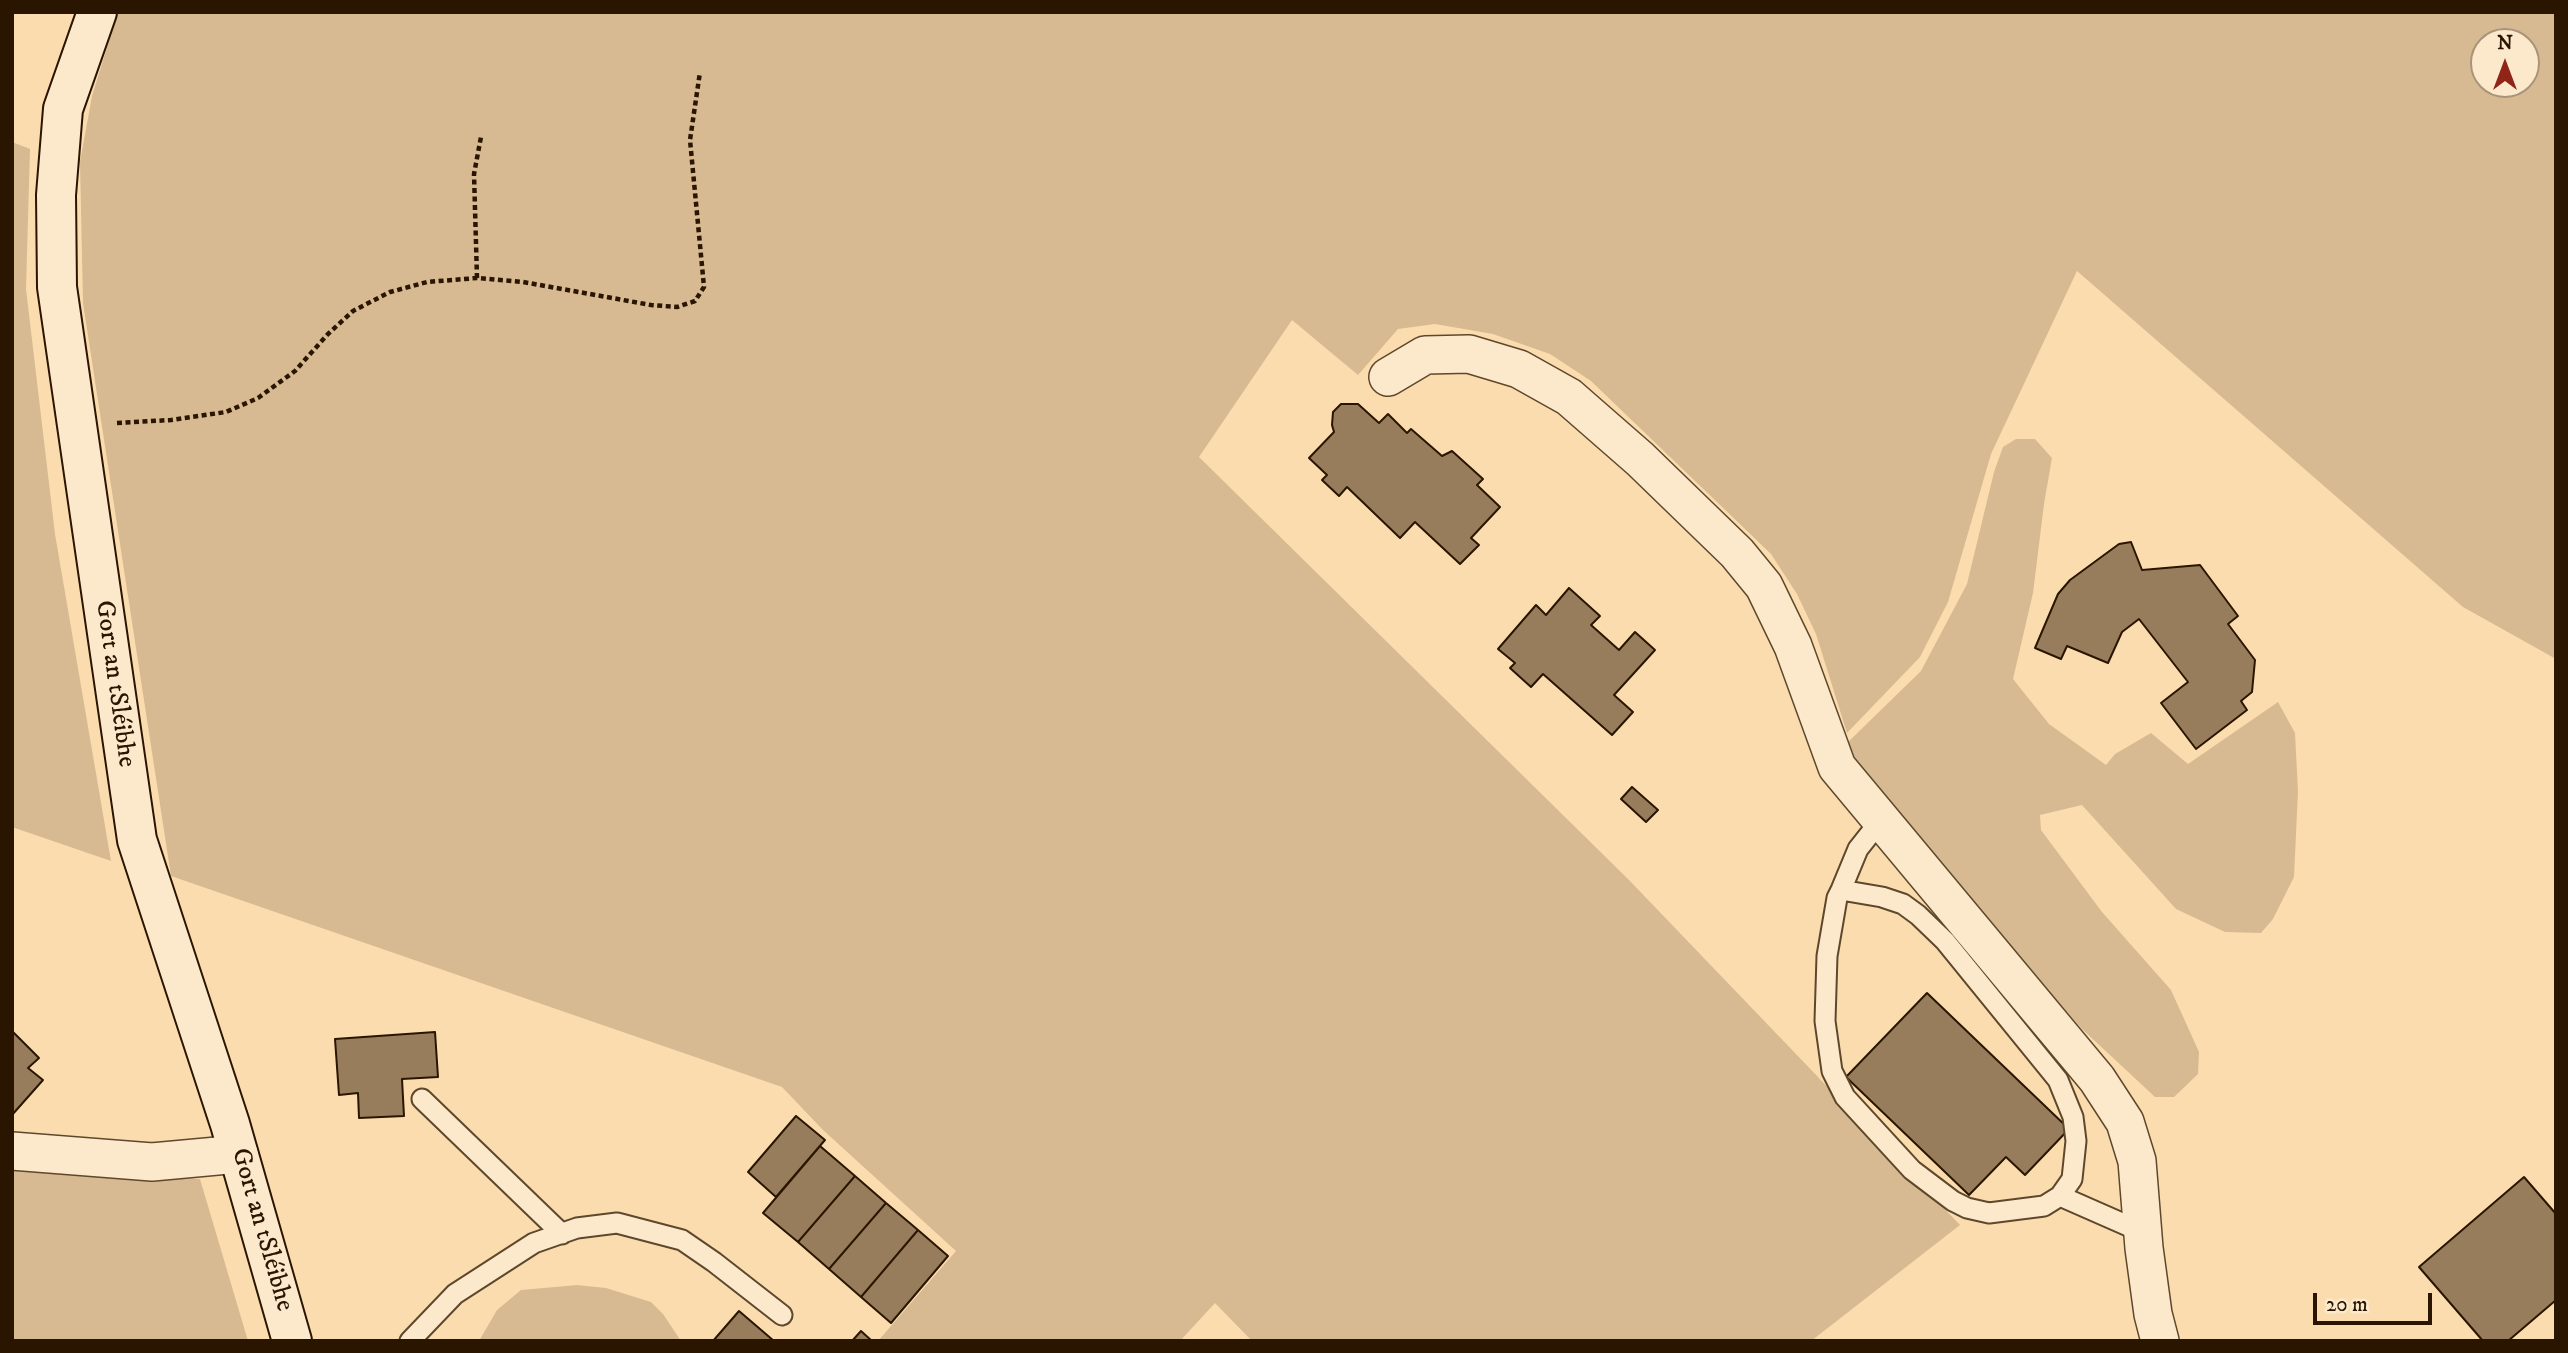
<!DOCTYPE html>
<html>
<head>
<meta charset="utf-8">
<style>
	body { margin:0 }
	#map { position:relative; width:2568px; height:1353px; overflow:hidden; background:#fbdcaf; font-family:"IM FELL DW Pica",serif }
	canvas { display:block }
	.frame { position:absolute; inset:0; border:14px solid #2a1600; pointer-events:none }
	.north { position:absolute; left:2470px; top:28px; width:70px; height:70px; box-sizing:border-box; background:#fce8cb; border:2px solid #a8947a; border-radius:50%; rotate:0deg; font-size:19px; font-weight:700; line-height:28px; text-align:center; color:#2a1600 }
	.north::after { content:''; display:block; margin:auto; width:24px; height:32px; background:#8f2418; clip-path:polygon(50% 0,100% 100%,50% 72%,0 100%) }
	.scale { position:absolute; left:2313px; top:1293px; width:119px; height:32px; box-sizing:border-box; border:4px solid #2a1600; border-top:0; padding-left:9px; font-size:21px; line-height:24px; white-space:nowrap; color:#2a1600; -webkit-text-stroke:5px #fce8cb; paint-order:stroke }
</style>
</head>
<body>
<div id="map">
<canvas width="2568" height="1353"></canvas>
<div class="frame"></div>
<div class="north">N</div>
<div class="scale">20 m</div>
</div>
<script>
const context = document.querySelector('canvas').getContext('2d');
context.lineJoin = 'round';
function fillPath(path, color) {
  context.fillStyle = color;
  context.fill(path, 'evenodd');
}
function toPath(rows) {
  const path = new Path2D();
  for (const r of rows) {
    path.moveTo(r[0], r[1]);
    for (let i = 2; i < r.length; i += 2) path.lineTo(r[i], r[i + 1]);
  }
  return path;
}
function trace(path, color, width, dash) {
  context.strokeStyle = color;
  context.lineWidth = width;
  context.lineCap = dash ? 'butt' : 'round';
  context.setLineDash(dash || []);
  context.stroke(path);
}
function drawText(font, color, halo, rows, align = 'center') {
  context.font = font + ' "IM FELL DW Pica",serif';
  context.lineWidth = 5;
  context.setLineDash([]);
  context.textBaseline = 'middle';
  context.strokeStyle = halo;
  context.fillStyle = color;
  for (const [text, x, y, turn = 0] of rows) {
    context.save();
    context.translate(x, y);
    context.rotate((+turn || 0) * Math.PI / 180);
    context.textAlign = isNaN(turn) ? turn : align;
    if (halo) context.strokeText(text, 0, 0);
    context.fillText(text, 0, 0);
    context.restore();
  }
}
const green = toPath([
	[118,12,2556,12,2556,659,2463,607,2077,271,1991,454,1948,602,1920,657,1847,733,1816,634,1797,594,1771,554,1591,381,1550,354,1493,334,1435,324,1398,329,1358,375,1292,320,1199,457,1629,880,1960,1225,1811,1341,1252,1341,1215,1303,1180,1341,878,1341,956,1251,823,1130,782,1087,171,876,83,303,80,162,92,96],
	[2484,42,2526,42,2526,84,2484,84],
	[12,142,30,149,26,289,55,534,111,861,12,827],
	[2016,439,2035,439,2052,458,2044,504,2033,593,2013,679,2049,724,2106,765,2115,754,2151,733,2188,764,2278,702,2295,733,2298,791,2294,877,2273,919,2261,933,2225,932,2176,909,2082,805,2040,815,2041,830,2102,912,2171,990,2199,1052,2198,1074,2174,1097,2155,1097,2082,1029,1920,844,1845,745,1921,671,1967,584,1994,472,2003,447],
	[12,1169,200,1179,248,1341,12,1341],
	[577,1285,606,1288,651,1302,663,1314,681,1341,479,1341,497,1310,521,1290]
]);
const building = toPath([
	[1341,404,1358,404,1379,423,1388,414,1407,433,1411,429,1442,456,1452,451,1483,479,1477,485,1500,507,1471,538,1479,545,1460,564,1415,522,1400,538,1347,487,1339,496,1322,480,1327,475,1309,458,1334,432,1332,425,1333,412,1341,404],
	[2131,542,2142,570,2200,565,2238,616,2228,624,2255,660,2252,692,2241,701,2247,710,2196,749,2161,703,2188,682,2139,619,2122,632,2108,663,2067,646,2061,659,2035,648,2058,594,2070,580,2119,544,2131,542],
	[1569,588,1600,616,1591,625,1619,650,1635,632,1655,650,1614,695,1633,712,1612,735,1543,674,1531,687,1510,668,1515,663,1498,649,1536,605,1546,615,1569,588],
	[1632,787,1658,810,1646,822,1621,799,1632,787],
	[1927,993,2069,1129,2025,1175,2006,1157,1969,1195,1846,1077,1927,993],
	[12,1031,39,1058,28,1068,43,1080,12,1115,12,1031],
	[435,1032,438,1077,402,1079,404,1116,359,1118,358,1093,339,1095,335,1039,435,1032],
	[796,1116,825,1140,776,1197,748,1172,796,1116],
	[820,1146,855,1176,798,1242,763,1213,820,1146],
	[855,1176,886,1203,829,1269,798,1242,855,1176],
	[2524,1177,2556,1214,2556,1300,2508,1341,2483,1341,2419,1267,2524,1177],
	[886,1203,918,1230,861,1297,829,1269,886,1203],
	[918,1230,948,1256,891,1323,861,1297,918,1230],
	[739,1311,774,1341,713,1341,739,1311],
	[861,1331,872,1341,852,1341,861,1331]
]);
const path = toPath([
	[477,278,474,174,481,137],
	[117,423,171,420,226,412,258,398,295,371,328,334,353,311,390,292,427,282,477,278,523,282,651,305,677,307,695,301,704,287,690,140,700,72]
]);
const lane = toPath([
	[1841,890,1882,897,1903,904,1918,915,1945,941,2058,1080,2073,1117,2076,1141,2072,1179,2060,1196,2044,1206,1989,1213,1967,1208,1953,1201,1912,1170,1845,1097,1832,1071,1825,1021,1827,956,1837,898,1841,890,1858,849,1881,820],
	[422,1099,562,1234],
	[2060,1196,2142,1232],
	[410,1341,455,1294,534,1243,577,1228,617,1223,682,1240,714,1262,782,1315]
]);
const street = toPath([
	[1388,377,1425,355,1469,354,1519,369,1569,397,1640,459,1737,553,1764,586,1793,646,1837,767,2097,1079,2125,1122,2137,1161,2144,1248,2153,1314,2160,1341],
	[12,1151,152,1162,239,1154]
]);
const secondary = toPath([
	[97,12,63,109,56,195,57,287,137,840,230,1124,292,1341]
]);
const streetNames = [
	["Gort an tSléibhe",114,684,82],
	["Gort an tSléibhe",261,1230,74]
];
fillPath(green, '#d7ba91');
fillPath(building, '#977d5b');
trace(building, '#2a1600', 2);
trace(lane, '#5e482c', 23);
trace(street, '#5e482c', 40);
trace(secondary, '#2a1600', 42);
trace(path, '#2a1600', 4.5, [5, 3.5]);
trace(lane, '#fce8cb', 19);
trace(street, '#fce8cb', 37);
trace(secondary, '#fce8cb', 38);
drawText('26px', '#2a1600', '#fce8cb', streetNames);
</script>
</body>
</html>
